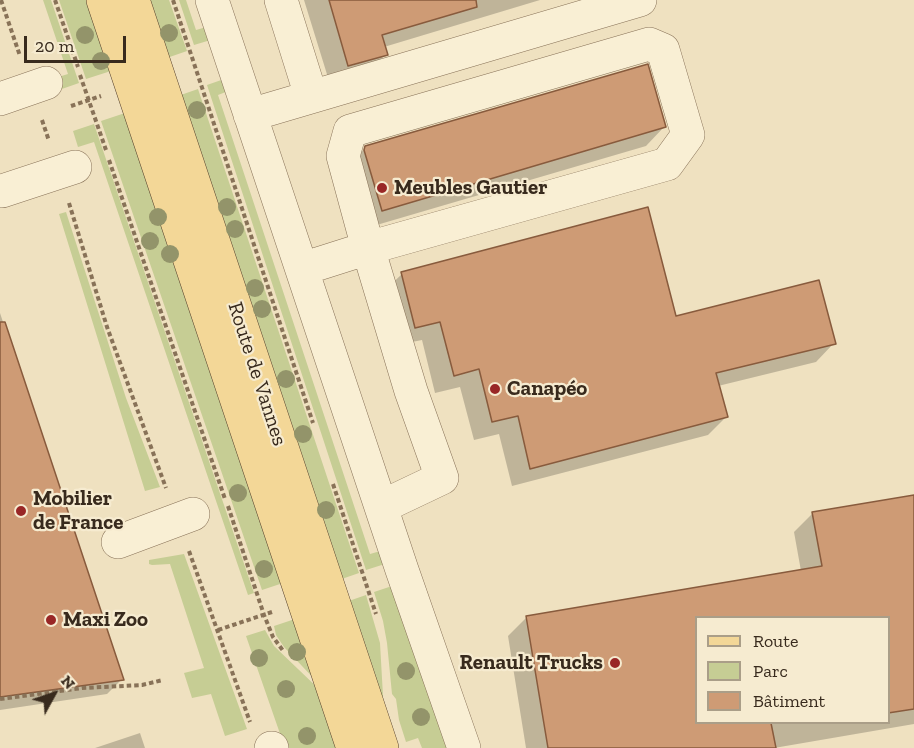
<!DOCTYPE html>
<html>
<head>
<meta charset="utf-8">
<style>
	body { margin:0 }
	#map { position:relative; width:914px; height:748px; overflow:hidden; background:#efe1c0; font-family:"Zilla Slab",serif }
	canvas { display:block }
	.legend { position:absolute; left:695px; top:616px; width:195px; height:108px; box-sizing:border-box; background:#f6ebd0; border:2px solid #aa9e88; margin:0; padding:8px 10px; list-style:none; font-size:18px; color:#382a1d }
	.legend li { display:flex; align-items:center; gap:12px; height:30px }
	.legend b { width:30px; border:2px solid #aa9e88 }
	.north { position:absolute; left:24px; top:664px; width:60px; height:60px; -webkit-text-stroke:4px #f6ebd0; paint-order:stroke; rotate:50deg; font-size:16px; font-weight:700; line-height:24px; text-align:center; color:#382a1d }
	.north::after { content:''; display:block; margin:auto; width:21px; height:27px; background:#382a1d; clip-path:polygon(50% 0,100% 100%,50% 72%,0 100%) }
	.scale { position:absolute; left:24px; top:36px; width:102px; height:27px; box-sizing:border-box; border:3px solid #382a1d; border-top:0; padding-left:8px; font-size:18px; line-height:21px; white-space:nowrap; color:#382a1d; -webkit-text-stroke:4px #f6ebd0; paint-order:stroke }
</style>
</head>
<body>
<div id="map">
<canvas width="914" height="748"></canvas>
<ul class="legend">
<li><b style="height:8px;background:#f3d797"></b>Route</li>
<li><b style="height:16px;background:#c6cd94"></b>Parc</li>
<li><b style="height:16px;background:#ce9b75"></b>Bâtiment</li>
</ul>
<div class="north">N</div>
<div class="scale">20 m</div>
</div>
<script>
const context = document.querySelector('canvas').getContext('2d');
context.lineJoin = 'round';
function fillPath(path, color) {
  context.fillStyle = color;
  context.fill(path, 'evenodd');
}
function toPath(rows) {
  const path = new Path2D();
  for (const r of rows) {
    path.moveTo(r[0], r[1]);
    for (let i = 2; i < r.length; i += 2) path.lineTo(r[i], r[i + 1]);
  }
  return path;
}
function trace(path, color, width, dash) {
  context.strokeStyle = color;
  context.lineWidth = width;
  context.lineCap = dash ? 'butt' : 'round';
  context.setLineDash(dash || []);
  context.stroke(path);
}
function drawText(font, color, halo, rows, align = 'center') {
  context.font = font + ' "Zilla Slab",serif';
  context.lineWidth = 4.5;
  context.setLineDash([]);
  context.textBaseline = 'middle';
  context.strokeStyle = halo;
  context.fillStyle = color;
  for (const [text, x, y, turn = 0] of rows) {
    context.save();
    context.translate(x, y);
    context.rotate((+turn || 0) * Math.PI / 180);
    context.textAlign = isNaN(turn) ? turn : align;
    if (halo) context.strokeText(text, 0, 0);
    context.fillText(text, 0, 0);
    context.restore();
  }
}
const green = toPath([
	[43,0,51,0,79,83,59,90,55,78,68,74],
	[59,0,91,0,114,70,86,79],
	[141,0,169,0,187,51,161,60],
	[179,0,186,0,196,30,210,26,214,39,194,45],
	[227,78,231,90,218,95,370,554,384,550,388,563,366,570,207,85],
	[198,89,359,573,336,581,175,97],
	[128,112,286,582,262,590,101,121],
	[94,124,254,593,248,595,94,142,78,147,73,131],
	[66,212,126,398,160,487,145,491,59,214],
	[184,554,247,729,225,736,211,694,192,698,184,673,204,668,170,564,152,565,149,564,149,560],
	[395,585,449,748,422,748,418,738,406,742,399,720,396,699,392,694,387,643,383,621,374,592],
	[366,595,380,643,383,696,381,696,343,603],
	[298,618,320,685,284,647,276,635,274,626],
	[265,630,274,646,322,692,338,748,285,748,246,636]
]);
const shadow = toPath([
	[304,0,540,0,384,47,386,54,367,73,330,84],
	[664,127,646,146,363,229,347,167,366,147],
	[402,274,675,317,834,343,816,362,718,386,726,417,708,435,512,486,499,434,474,440,460,387,435,393,422,340,397,345,383,292],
	[0,313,122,679,107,694,0,710],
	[914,496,914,724,774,748,526,748,508,636,527,617,801,571,794,532,813,513],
	[696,618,888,618,888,722,696,722],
	[140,733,145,748,95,748]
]);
const building = toPath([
	[329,0,476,0,477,7,382,35,388,55,348,66,329,0],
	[648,64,666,127,382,211,364,150,365,146,648,64],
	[648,207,676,316,819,280,836,344,716,373,728,417,530,469,518,416,492,422,479,369,454,376,440,322,415,328,401,272,648,207],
	[0,322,5,322,124,680,0,697,0,322],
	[914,495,914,709,888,713,888,618,696,618,696,723,771,723,776,748,548,748,526,616,822,566,812,512,914,495]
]);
const path = toPath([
	[1,0,20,56],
	[55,0,78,67],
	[173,0,313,423],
	[80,75,106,150],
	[71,106,101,96],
	[42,120,49,141],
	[109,160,225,499],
	[69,203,107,327,166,488],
	[333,484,376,614],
	[228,506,264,615,273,637,284,652],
	[189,551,250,722],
	[218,630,272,612],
	[0,699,82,688,142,685,163,680]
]);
const minor = toPath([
	[212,0,402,570,464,748],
	[281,0,311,96],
	[0,99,46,83],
	[250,115,640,0],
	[2,191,75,167],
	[302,269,368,248,667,164,688,135,663,50,649,44,350,131,343,156,368,248,411,391,442,478,381,507],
	[118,542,193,514],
	[271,748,272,748]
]);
const major = toPath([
	[103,0,353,748],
	[133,0,382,748]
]);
const trees = [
	[169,33],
	[85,35],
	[101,61],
	[197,110],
	[227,207],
	[158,217],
	[235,229],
	[150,241],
	[170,254],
	[255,288],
	[262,309],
	[286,379],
	[303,434],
	[238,493],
	[326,510],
	[264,569],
	[297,652],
	[259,658],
	[406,671],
	[286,689],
	[421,717],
	[307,736]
];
const markers = [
	[382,188,6,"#992726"],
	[495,389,6,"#992726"],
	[21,511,6,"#992726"],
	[51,620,6,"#992726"],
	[615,663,6,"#992726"]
];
const poiNames = [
	["Meubles Gautier",394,188],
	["Canapéo",507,389],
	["Mobilier",33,499],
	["de France",33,523],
	["Maxi Zoo",63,620],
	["Renault Trucks",603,663,"right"]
];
const streetNames = [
	["Route de Vannes",257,374,72]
];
fillPath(green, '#c6cd94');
fillPath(shadow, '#0003');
fillPath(building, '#ce9b75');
trace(building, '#885b3d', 1.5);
trace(minor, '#887258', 34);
trace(major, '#56402c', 34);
trace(path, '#887258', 4, [4.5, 3]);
trace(minor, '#f9efd4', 33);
trace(major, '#f3d797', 33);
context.fillStyle = '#93946a';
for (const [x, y] of trees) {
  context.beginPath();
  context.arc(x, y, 9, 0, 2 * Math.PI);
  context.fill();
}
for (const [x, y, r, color] of markers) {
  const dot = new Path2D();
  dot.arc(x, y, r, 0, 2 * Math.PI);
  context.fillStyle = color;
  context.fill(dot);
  trace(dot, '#f6ebd0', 2);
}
drawText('bold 21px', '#382a1d', '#f6ebd0', poiNames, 'left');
drawText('21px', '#382a1d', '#f6ebd0', streetNames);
</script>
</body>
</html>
